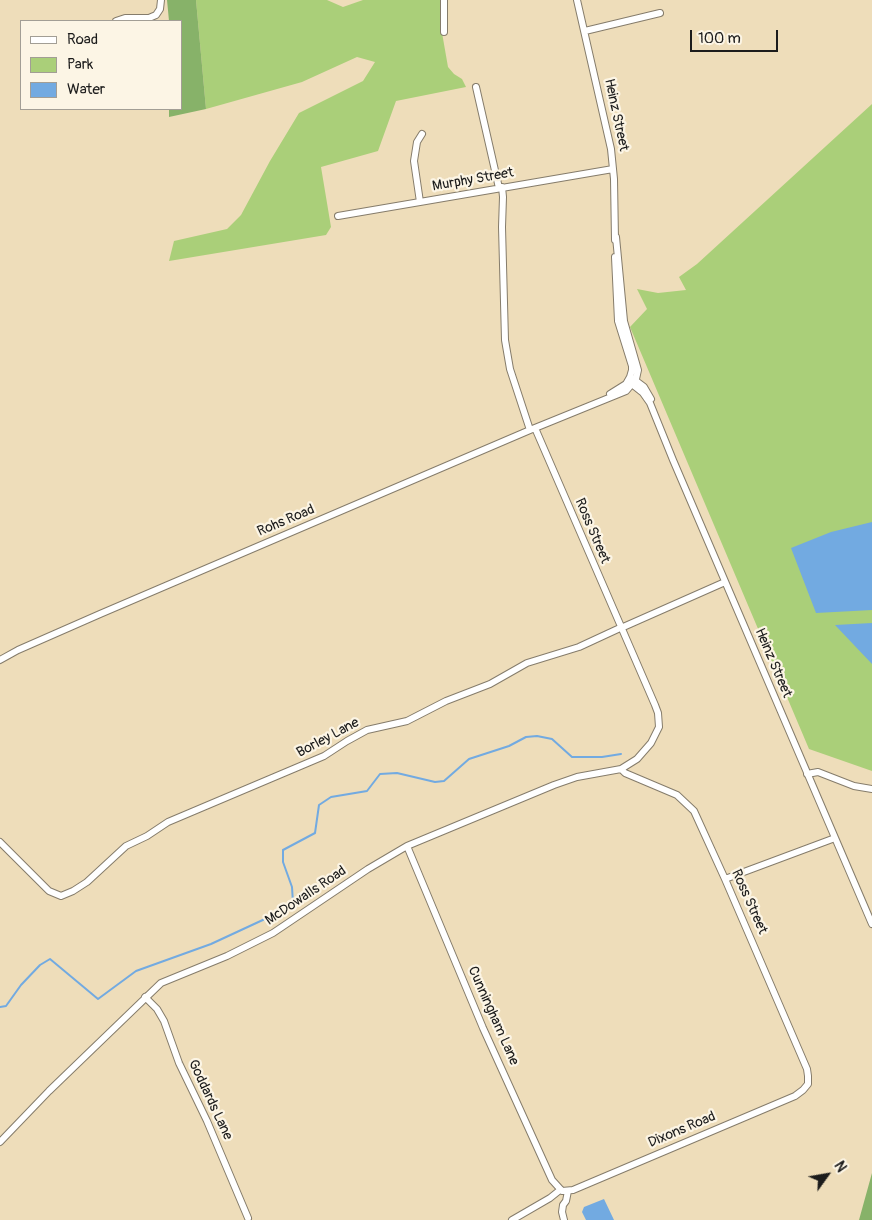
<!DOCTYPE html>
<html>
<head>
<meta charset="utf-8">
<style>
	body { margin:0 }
	#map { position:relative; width:872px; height:1220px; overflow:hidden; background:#eeddba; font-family:Pangolin,sans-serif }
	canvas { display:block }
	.legend { position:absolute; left:20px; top:20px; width:162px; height:90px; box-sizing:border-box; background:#fcf5e5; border:1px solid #a29e95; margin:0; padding:6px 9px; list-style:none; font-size:15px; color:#1c1c1c }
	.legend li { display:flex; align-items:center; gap:10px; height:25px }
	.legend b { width:25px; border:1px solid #a29e95 }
	.north { position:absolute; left:802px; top:1150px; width:50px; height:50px; -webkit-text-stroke:4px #fcf5e5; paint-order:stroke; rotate:58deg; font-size:14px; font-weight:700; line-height:20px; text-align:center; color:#1c1c1c }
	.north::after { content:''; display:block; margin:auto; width:18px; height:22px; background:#1c1c1c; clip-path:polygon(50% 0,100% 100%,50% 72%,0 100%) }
	.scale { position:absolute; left:690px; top:30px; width:88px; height:22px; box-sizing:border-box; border:2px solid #1c1c1c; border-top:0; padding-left:6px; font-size:15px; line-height:18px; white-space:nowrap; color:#1c1c1c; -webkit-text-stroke:4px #fcf5e5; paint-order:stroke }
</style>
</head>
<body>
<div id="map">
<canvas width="872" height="1220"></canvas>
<ul class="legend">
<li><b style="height:6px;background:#fff"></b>Road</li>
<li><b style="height:14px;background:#aacf79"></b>Park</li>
<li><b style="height:14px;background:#72aae1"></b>Water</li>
</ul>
<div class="north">N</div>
<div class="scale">100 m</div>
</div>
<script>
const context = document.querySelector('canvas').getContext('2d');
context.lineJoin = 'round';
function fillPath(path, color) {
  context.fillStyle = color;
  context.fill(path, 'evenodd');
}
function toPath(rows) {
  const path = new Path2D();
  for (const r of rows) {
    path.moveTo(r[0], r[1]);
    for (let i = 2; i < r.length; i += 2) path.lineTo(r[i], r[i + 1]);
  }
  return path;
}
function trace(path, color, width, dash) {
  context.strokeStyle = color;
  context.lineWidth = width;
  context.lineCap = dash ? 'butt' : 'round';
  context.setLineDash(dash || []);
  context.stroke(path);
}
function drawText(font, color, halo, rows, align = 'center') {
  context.font = font + ' Pangolin,sans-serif';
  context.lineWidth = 4.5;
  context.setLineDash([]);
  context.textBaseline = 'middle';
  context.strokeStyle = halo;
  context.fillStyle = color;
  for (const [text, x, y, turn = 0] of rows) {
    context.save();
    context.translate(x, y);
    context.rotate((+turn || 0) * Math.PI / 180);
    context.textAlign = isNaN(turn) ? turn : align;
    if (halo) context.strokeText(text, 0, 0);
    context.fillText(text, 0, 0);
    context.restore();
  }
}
const green = toPath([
	[196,0,327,0,343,7,363,0,442,0,441,27,448,67,454,74,462,79,466,87,396,101,378,151,321,167,331,227,326,235,169,261,174,241,227,229,241,215,270,161,299,113,363,81,375,62,357,57,302,82,206,109],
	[872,104,872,771,809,749,630,327,647,309,637,289,658,293,686,290,679,277,697,264]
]);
const forest = toPath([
	[167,0,196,0,206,109,169,117,169,109,181,109,181,21,169,21],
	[872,1173,872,1220,859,1220]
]);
const water = toPath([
	[872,522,872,610,816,613,791,548,831,532],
	[872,623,872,664,835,625],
	[604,1199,614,1220,586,1220,582,1212,584,1207]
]);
const stream = toPath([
	[0,1007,6,1006,21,985,40,965,50,959,98,999,136,971,211,944,280,912,293,903,292,887,283,862,283,850,315,833,319,805,331,797,367,791,380,774,397,773,435,782,444,781,469,759,509,746,526,737,537,736,552,739,572,757,602,757,621,754]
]);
const minor = toPath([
	[444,0,444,32],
	[577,0,611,149,614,179,615,240],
	[116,21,125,18,149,18,156,15,160,9,161,0],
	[585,31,660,13],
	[476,87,499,188],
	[502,187,503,197,502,227,505,340,510,369,530,430],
	[420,202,414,161,417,142,422,134],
	[338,216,613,169],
	[632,378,644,387,651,399],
	[628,381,643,393,650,403,673,460,872,924],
	[610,394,626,384,630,377,632,370,632,366,618,321,615,257],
	[621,628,725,582],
	[0,660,18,650,100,614,530,430,626,391,636,379,638,370,624,321,616,237],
	[807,774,818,772,854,786,872,789],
	[0,842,49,891,61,896,73,891,87,882,126,846,147,836,168,822,324,756,347,741,367,730,407,721,446,701,490,684,527,663,579,647,620,628],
	[407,846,483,1028,552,1180,562,1191,573,1190,795,1096,803,1090,808,1084,808,1076,807,1069,725,879,694,811,677,795,625,773,621,769],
	[725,879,835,838],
	[145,997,157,1009,164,1021,179,1063,207,1121,248,1218],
	[0,1142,49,1091,161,983,227,956,273,933,368,869,407,846,554,785,577,777,621,769,637,759,651,743,659,727,658,713,655,705,535,428],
	[512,1220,550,1198,560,1190],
	[564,1220,562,1212,563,1205,566,1201,568,1191]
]);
const streetNames = [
	["Heinz Street",616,115,78],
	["Murphy Street",473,180,-10],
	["Rohs Road",286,521,-23],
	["Ross Street",592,531,67],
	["Heinz Street",773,663,67],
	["Borley Lane",328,738,-28],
	["McDowalls Road",306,896,-34],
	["Ross Street",749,902,66],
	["Cunningham Lane",493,1016,66],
	["Goddards Lane",210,1100,65],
	["Dixons Road",682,1130,-23]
];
fillPath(green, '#aacf79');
fillPath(forest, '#87b269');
fillPath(water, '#72aae1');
trace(stream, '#72aae1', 2);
trace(minor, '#857c6b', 8);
trace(minor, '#fff', 6);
drawText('14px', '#1c1c1c', '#fcf5e5', streetNames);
</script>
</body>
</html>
